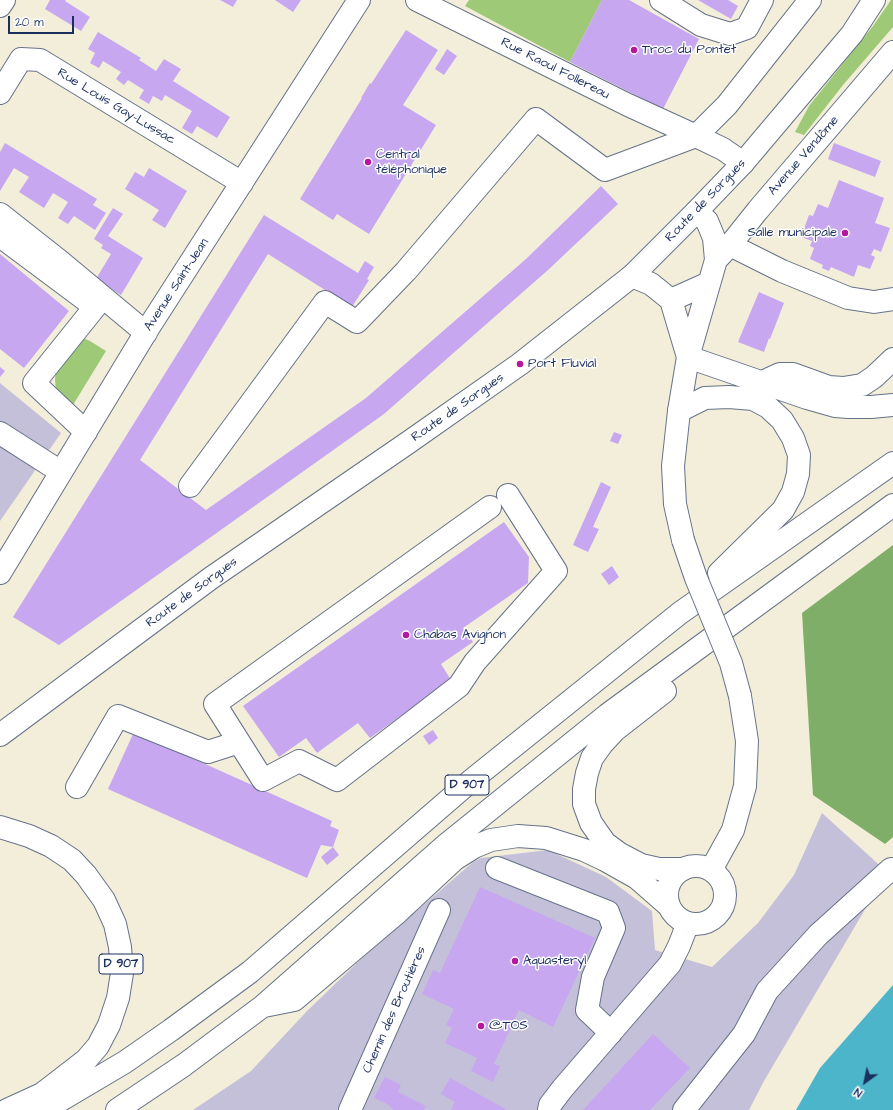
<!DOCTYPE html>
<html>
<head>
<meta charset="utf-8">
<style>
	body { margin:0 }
	#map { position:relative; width:893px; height:1110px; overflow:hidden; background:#f2eeda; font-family:"Architects Daughter",sans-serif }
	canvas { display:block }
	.north { position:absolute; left:845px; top:1062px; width:40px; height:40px; -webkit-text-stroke:3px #fff; paint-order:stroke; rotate:213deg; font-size:11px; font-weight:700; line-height:16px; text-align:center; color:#1b2f5e }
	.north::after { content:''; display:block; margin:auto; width:14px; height:18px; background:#1b2f5e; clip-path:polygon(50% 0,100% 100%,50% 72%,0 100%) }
	.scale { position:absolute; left:8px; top:16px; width:66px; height:18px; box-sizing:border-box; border:2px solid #1b2f5e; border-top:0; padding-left:5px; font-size:12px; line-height:14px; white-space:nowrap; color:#1b2f5e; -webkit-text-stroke:3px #fff; paint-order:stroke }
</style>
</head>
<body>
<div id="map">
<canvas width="893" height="1110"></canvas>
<div class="north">N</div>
<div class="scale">20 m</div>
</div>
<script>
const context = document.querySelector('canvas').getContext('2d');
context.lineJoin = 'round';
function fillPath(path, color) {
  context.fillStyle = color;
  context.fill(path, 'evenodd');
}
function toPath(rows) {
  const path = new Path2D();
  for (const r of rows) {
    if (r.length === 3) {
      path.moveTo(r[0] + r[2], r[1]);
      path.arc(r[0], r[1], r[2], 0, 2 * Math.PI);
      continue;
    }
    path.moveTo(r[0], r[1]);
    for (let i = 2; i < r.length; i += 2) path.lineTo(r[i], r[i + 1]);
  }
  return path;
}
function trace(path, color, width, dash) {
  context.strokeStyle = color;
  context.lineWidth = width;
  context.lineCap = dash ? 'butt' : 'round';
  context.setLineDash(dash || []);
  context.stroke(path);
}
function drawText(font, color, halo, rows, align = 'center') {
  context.font = font + ' "Architects Daughter",sans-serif';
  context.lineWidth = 3;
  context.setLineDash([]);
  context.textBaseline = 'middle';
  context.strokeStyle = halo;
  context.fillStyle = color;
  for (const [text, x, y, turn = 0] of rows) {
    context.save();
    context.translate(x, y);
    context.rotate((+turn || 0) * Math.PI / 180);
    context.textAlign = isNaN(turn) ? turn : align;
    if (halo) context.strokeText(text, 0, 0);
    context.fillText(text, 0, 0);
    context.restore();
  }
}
const industrial = toPath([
	[0,383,61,433,0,521],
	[822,813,887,872,764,1081,749,1110,193,1110,251,1071,307,1011,358,962,473,862,481,858,548,850,606,877,652,911,655,950,712,967,758,923,794,875]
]);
const green = toPath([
	[469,0,602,0,570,62,465,6],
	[891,0,893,0,893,27,843,85,804,135,795,132,809,106,873,26],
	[83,338,90,341,106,351,73,405,56,391,55,379,56,370]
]);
const forest = toPath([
	[893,545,893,837,885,844,813,795,802,613]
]);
const water = toPath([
	[893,985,893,1110,796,1110,820,1068]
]);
const building = toPath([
	[50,0,66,0,65,1,90,17,81,31,45,9],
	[220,0,237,0,233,7],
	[275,0,301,0,293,12],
	[602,0,629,0,699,39,663,109,570,62],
	[698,0,728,0,738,6,731,19],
	[406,30,438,50,403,105,436,125,369,234,337,214,333,220,300,199,362,98,361,98,370,83,371,84],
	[98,32,141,58,139,60,156,71,164,59,181,69,173,81,230,117,217,138,197,126,192,134,182,128,192,111,165,95,162,101,153,96,149,104,139,98,144,90,128,80,124,85,116,79,121,72,103,61,99,68,90,63,95,53,88,49],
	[447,49,457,56,444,75,435,69],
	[5,143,97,199,93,205,106,213,95,230,74,216,68,224,58,218,68,202,53,193,44,208,19,192,29,177,14,168,0,191,0,152],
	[834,143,881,161,875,177,828,159],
	[149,168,187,191,165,228,152,220,159,210,125,189,135,172,144,177],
	[839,180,884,198,875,223,890,228,881,252,874,249,871,255,875,257,870,269,858,265,854,277,831,267,829,271,822,268,823,265,810,259,814,248,810,246,812,241,801,237,809,215,813,216,818,204,828,208],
	[601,186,618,204,548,270,384,414,59,645,13,617,264,215,358,273,365,261,374,267,367,279,369,280,352,307,268,254,140,460,206,510,366,398,526,259],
	[113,208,123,214,108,236,143,258,121,295,96,279,111,254,101,248,103,245,94,239],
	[0,254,69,311,24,368,0,349],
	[759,292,784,303,770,339,769,338,764,352,738,342],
	[0,367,5,371,0,377],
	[614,432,622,435,618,444,610,441],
	[601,482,611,487,593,527,599,529,588,552,573,545],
	[504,522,529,557,528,583,463,628,473,642,441,664,451,680,370,738,358,723,317,753,306,738,279,757,243,706],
	[612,566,619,577,609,585,601,574],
	[433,730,438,738,429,745,423,736],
	[134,732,332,821,330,826,339,830,333,847,321,845,307,878,108,789],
	[333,847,339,855,327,865,321,857],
	[480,887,595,938,553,1027,519,1010,494,1064,500,1066,493,1082,471,1071,477,1058,445,1043,452,1028,446,1025,454,1009,422,994,433,970,440,973],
	[653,1034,690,1068,650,1110,583,1110],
	[385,1077,401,1085,398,1092,426,1106,424,1110,393,1110,389,1105,374,1098],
	[450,1078,507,1110,451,1110,455,1102,441,1094]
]);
const minor = toPath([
	[417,0,628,105,696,136,723,149,743,163],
	[661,0,701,25,730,34,747,28,762,0],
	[0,6,4,0],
	[0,93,21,59,40,60,242,183],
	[0,214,62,263,146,333],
	[0,236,95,307,34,383,86,432],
	[730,245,782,271,848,298,874,302,893,299],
	[716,260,730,245,758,210,893,52],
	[632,276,651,284,671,300,688,357],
	[671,300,709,283],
	[761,383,769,379,780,374,793,374,829,387,843,388,862,385,874,377,893,359],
	[0,433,61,472],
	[190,486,325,302,357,322,406,271,536,119,605,170,696,136,727,105,810,0],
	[490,507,215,704,263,780,299,761,337,780,459,686,475,662,556,571,508,495],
	[683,540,675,504,673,466,679,411,688,357,716,260,714,238,707,221,696,212],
	[0,573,149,327,359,0],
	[77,787,118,716,208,752,239,742],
	[696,895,29],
	[497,868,608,912,614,928,593,977,587,1010,611,1033],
	[711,870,733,830,745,786,747,741,740,696],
	[350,1110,439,910],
	[549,1110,550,1105,563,1088,670,964,679,946,688,923],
	[684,1110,744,1034,767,991,818,935,891,869]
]);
const major = toPath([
	[0,735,211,578,409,442,520,364,632,276,696,212,743,163,852,34,874,0]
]);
const highway = toPath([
	[688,357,807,398,835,406,849,407,871,407,893,405],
	[679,411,705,398,729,397,753,399,768,407,782,420,793,438,799,455,798,474,793,492,783,510,719,573],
	[665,691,615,730,602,744,592,758,587,773,584,789,584,804,591,823,605,843,620,854,641,865,659,869,683,869],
	[0,827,29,836,51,846,72,860,86,875,104,900,115,924,120,947,122,973,118,998,109,1025,98,1046,86,1060,42,1094,7,1110],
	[264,1006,294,1000,398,912,455,859,474,847,491,840,518,836,546,838,584,850,605,860,637,878,669,906],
	[44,1110,125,1062,171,1030,250,972,473,779,680,613,893,463],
	[117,1110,184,1065,263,1006,447,844,607,715,893,505]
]);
const minorBridge = toPath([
	[683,540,696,578,731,663,740,696]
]);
const markers = [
	[634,50,4,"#b5179e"],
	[368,162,4,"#b5179e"],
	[845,233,4,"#b5179e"],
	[520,364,4,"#b5179e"],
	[406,635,4,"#b5179e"],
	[515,961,4,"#b5179e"],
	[481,1026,4,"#b5179e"]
];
const shields = [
	[467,785,44],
	[121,964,44]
];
const shieldNames = [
	["D 907",467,785],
	["D 907",121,964]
];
const poiNames = [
	["Troc du Pontet",642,50],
	["Central",376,155],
	["téléphonique",376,170],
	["Salle municipale",837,233,"right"],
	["Port Fluvial",528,364],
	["Chabas Avignon",414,635],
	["Aquasteryl",523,961],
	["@TOS",489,1026]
];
const streetNames = [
	["Rue Raoul Follereau",555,69,27],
	["Rue Louis Gay-Lussac",116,107,31],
	["Avenue Vendôme",804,156,-49],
	["Route de Sorgues",706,201,-46],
	["Avenue Saint-Jean",177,285,-57],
	["Route de Sorgues",458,408,-35],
	["Route de Sorgues",192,593,-36],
	["Chemin des Broutières",395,1010,-66]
];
fillPath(industrial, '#c5c0da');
fillPath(green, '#9eca77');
fillPath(forest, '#7eae68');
fillPath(water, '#4cb5ca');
fillPath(building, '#c6a7f0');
trace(minor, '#667289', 24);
trace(major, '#667289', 24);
trace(highway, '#667289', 24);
trace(minor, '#fff', 22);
trace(major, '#fff', 22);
trace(highway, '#fff', 22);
trace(minorBridge, '#667289', 24, []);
trace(minorBridge, '#fff', 22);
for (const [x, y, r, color] of markers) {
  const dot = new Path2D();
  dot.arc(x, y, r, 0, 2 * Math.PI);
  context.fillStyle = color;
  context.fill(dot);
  trace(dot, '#fff', 1.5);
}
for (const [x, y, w] of shields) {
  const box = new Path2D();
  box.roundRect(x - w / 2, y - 10, w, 20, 3);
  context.fillStyle = '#fff';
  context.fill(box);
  trace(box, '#1b2f5e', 1);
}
drawText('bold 12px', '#1b2f5e', null, shieldNames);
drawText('13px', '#1b2f5e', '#fff', poiNames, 'left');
drawText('13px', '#1b2f5e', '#fff', streetNames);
</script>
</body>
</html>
